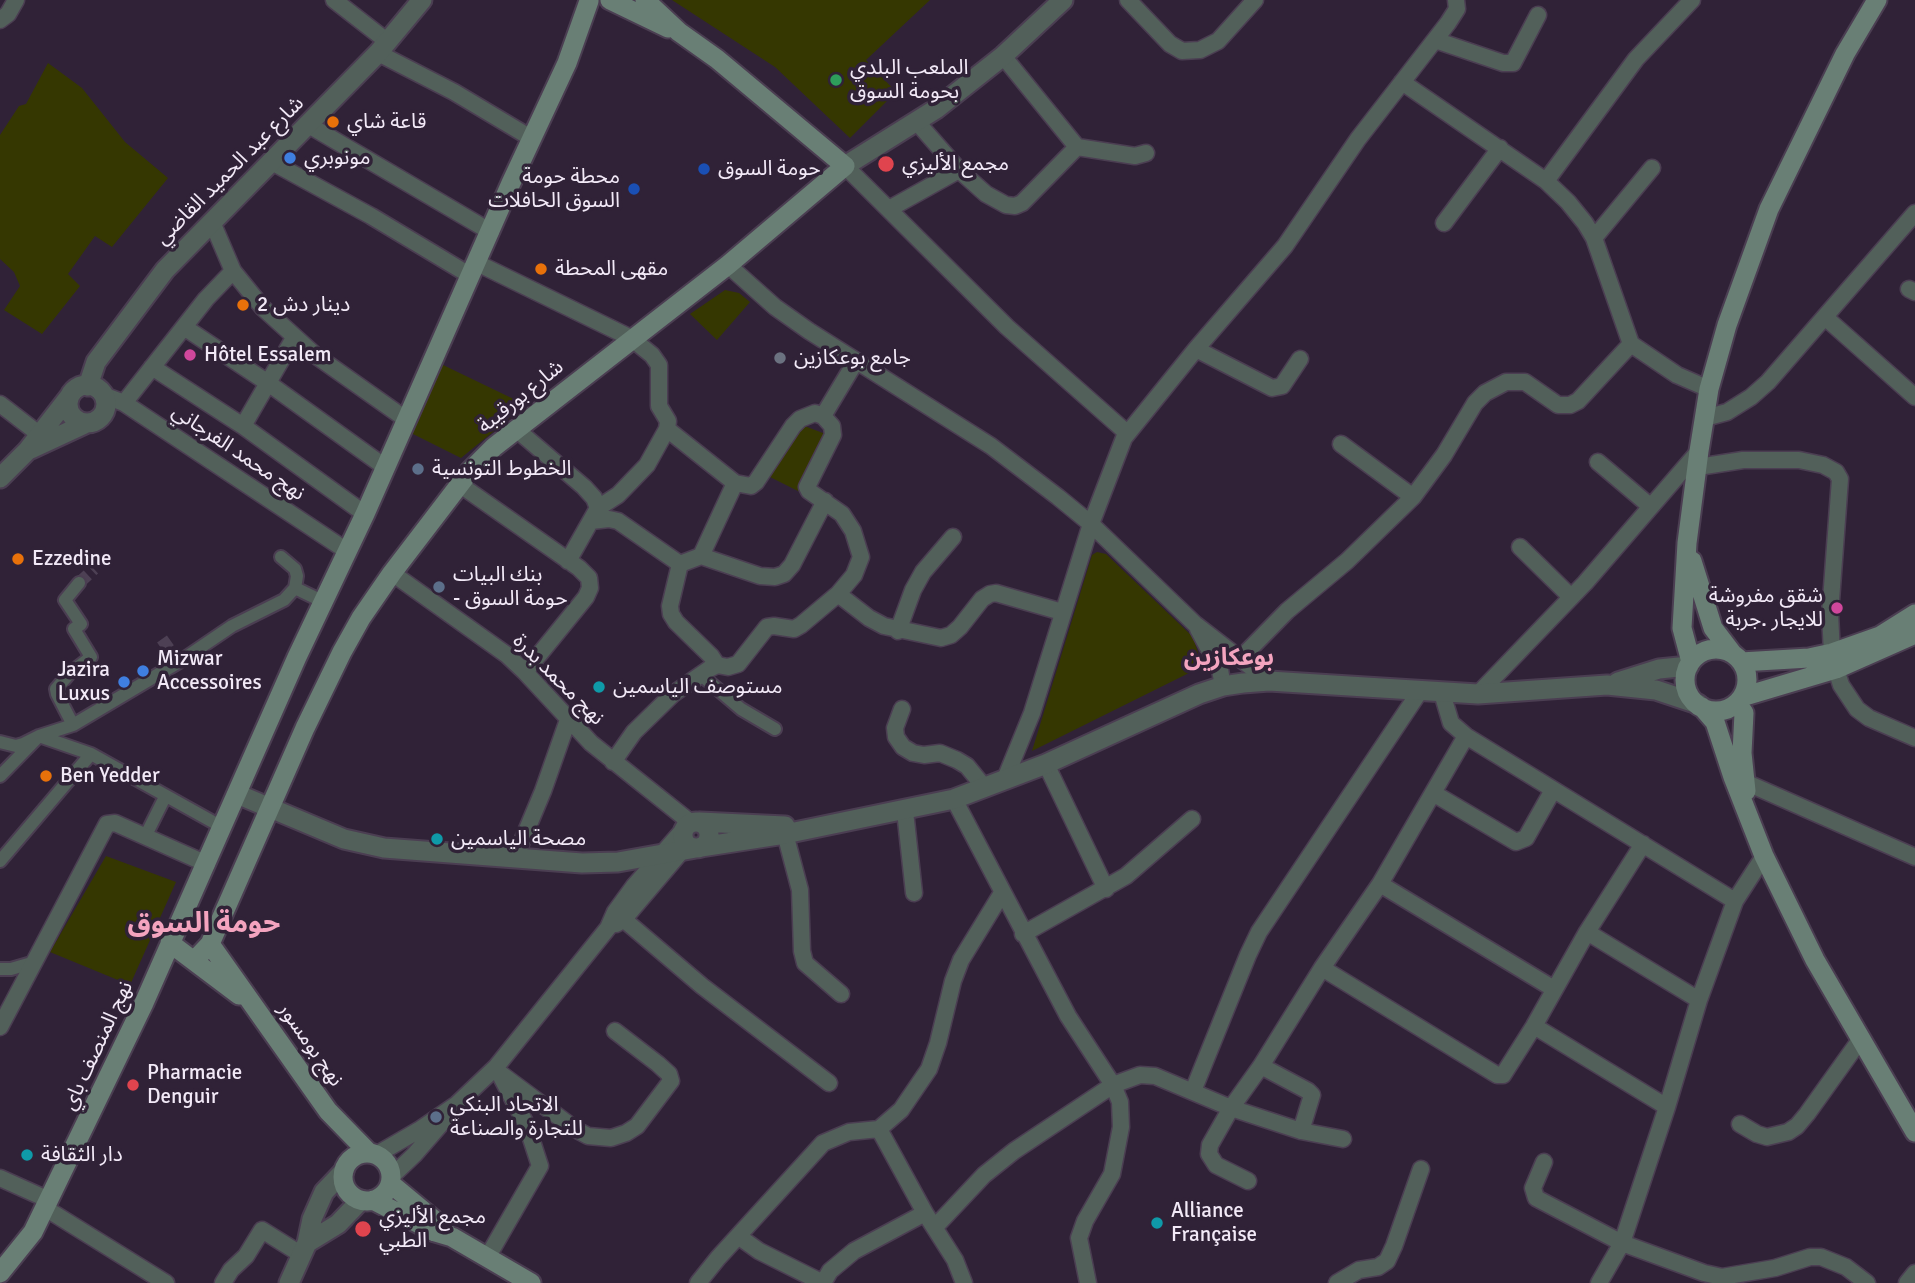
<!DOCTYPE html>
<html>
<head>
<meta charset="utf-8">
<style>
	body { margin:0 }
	canvas { display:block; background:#302237 }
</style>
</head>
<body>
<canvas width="1915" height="1283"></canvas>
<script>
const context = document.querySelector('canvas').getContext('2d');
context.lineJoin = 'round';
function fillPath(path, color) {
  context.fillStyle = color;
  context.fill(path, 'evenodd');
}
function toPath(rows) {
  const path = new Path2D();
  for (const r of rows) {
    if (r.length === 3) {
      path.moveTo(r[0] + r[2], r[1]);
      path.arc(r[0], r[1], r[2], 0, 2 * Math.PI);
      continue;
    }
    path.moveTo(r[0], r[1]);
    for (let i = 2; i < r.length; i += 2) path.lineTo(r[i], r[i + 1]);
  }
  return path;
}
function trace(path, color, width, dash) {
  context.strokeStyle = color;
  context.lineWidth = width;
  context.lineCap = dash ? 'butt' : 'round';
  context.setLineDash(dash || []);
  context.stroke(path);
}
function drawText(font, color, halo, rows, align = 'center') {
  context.font = font + ' Signika,"Noto Sans Arabic",sans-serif';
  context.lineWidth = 7;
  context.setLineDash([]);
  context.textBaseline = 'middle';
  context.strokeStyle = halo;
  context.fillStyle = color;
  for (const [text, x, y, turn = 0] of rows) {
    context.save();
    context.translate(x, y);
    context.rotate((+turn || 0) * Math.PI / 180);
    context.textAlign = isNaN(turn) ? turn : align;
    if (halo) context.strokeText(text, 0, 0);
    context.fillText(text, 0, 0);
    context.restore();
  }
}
const green = toPath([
	[672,0,930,0,866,60,896,92,850,138,775,67],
	[48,63,82,88,125,142,168,178,112,247,95,236,68,274,80,286,42,334,4,310,20,286,14,272,0,259,0,135,19,106,26,104],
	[725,290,739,293,750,302,717,340,690,314],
	[441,364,526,405,461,458,411,433],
	[802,425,828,435,800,492,766,475],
	[1097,552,1106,554,1193,637,1199,656,1198,663,1193,671,1032,751,1092,555],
	[106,856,176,882,130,985,50,952]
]);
const pedestrianTunnel = toPath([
	[79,583,94,569],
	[162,639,174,656]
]);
const pedestrian = toPath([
	[281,557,295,569,297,576,295,588],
	[701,675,741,709,775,729],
	[73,725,57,694,56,689,69,674,91,657,74,629,81,624,65,600,79,583],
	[0,742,16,746,23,744,39,736,73,725,179,662,232,626,284,600,295,588,324,602],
	[0,776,39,736,91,754,222,827],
	[145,837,165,797],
	[0,861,91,754],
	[0,969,11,969,35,962]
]);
const minor = toPath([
	[334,0,388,42],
	[1128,0,1170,44,1182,51,1200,50,1218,41,1255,0],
	[0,20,8,14,16,0],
	[1435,40,1503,63,1513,63,1538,15],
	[378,53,454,92,531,138],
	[1003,56,1077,147],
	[1402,82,1546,181,1568,202,1585,223,1594,238,1631,344,1677,375,1709,389],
	[916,121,959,170,986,194,1006,205,1015,206,1022,203,1077,147,1135,156,1146,153],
	[307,124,491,232],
	[270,161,371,216,471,276],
	[845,166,1007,327,1127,433],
	[1546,181,1636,59,1692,0],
	[889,209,959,170],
	[212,222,233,271,263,308,315,355,407,420],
	[1444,223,1500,148],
	[1594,238,1652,168],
	[477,263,631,338,652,355,659,365,659,406,668,421,667,429,647,465,618,495,598,508,568,561],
	[728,265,775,307,809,331,991,446,1058,497,1091,524,1195,624,1269,681],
	[1909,289,1915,292],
	[1826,318,1915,397],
	[184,327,268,383,385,467],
	[1196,349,1272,388,1282,386,1300,359],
	[152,367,243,426,365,514],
	[103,395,124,403,347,551],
	[124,403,206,299,233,271],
	[0,404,48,441],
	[823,416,856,361],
	[1705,418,1727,412,1751,397,1768,382,1915,213],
	[243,426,294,338],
	[516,429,584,487,594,498,598,508],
	[1341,444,1413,497],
	[1598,462,1650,506],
	[1698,467,1743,460,1799,460,1823,465,1836,472,1840,479,1830,614,1832,653,1836,669,1841,685,1857,709,1869,718,1915,738],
	[459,484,579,568,589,578,590,588,586,597,525,672],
	[591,521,609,519,618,521,680,564,701,556,760,576,775,577,784,574,792,565,825,501],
	[1520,547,1571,597],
	[701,556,735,483],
	[680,564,670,606,671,614,676,622,711,656,717,665],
	[392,573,507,655,525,672,591,743,690,822],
	[838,594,869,618,884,626,941,638,951,635,960,627,982,599,990,594,996,593,1062,612],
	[1198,629,1220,670,1223,686],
	[898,631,913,590,923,572,953,537],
	[1241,658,1287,611,1347,561,1413,497,1444,455,1475,403,1485,393,1506,382,1525,382,1558,405,1570,405,1578,401,1631,344],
	[1442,693,1451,723,1466,736,1735,901],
	[1478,694,1585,583,1699,451],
	[902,709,895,728,896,737,903,747,913,753,924,755,940,753,957,760,967,766,985,788],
	[613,762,634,732,673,694,709,669,717,665,728,667,738,664,767,627,774,626,794,629,801,625,838,594,854,575,861,557,853,531,842,514,809,491,807,487,833,435,832,426,823,416,815,413,800,419,793,426,756,482,751,486,735,483,667,429],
	[1046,764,1106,889],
	[1005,779,1032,713,1091,524,1124,438,1196,349,1285,246,1358,139,1448,23,1457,9,1456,0],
	[1738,779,1915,857],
	[1433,793,1516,842,1526,838,1553,790],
	[954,799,1068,1016,1113,1085,1120,1102,1121,1127,1112,1174,1085,1221,1079,1238,1088,1283],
	[905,811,914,893],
	[783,826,800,890,802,951,805,963,841,994],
	[515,858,543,791,568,720],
	[1380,884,1554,989],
	[615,912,702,986,829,1083],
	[616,924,623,920,685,847],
	[1587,932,1699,1000],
	[1023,934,1126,876,1192,819],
	[1322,968,1497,1075,1503,1075,1534,1026,1587,932,1643,844],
	[1534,1026,1667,1107],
	[0,1027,107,824,115,823,207,864],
	[1261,1066,1308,1091,1312,1095,1301,1131],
	[501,1074,575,1129,588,1136,611,1138,626,1133,637,1126,671,1081,669,1074,658,1064,615,1031],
	[1193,1091,1248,955,1259,932,1420,691],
	[1740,1124,1757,1134,1767,1137,1788,1132,1797,1126,1807,1114,1860,1040],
	[879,1129,925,1213,955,1260,964,1283],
	[376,1155,419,1130,457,1104,496,1067],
	[1544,1162,1533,1188,1536,1198,1622,1243,1704,1273,1722,1277,1775,1268,1810,1257,1821,1257,1846,1267,1867,1283],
	[392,1176,414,1155,447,1117],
	[0,1178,49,1200],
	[1248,1181,1216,1165,1209,1154,1210,1145,1231,1108,1261,1066,1322,968,1380,884,1466,736],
	[45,1208,166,1283],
	[935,1227,984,1175,1014,1151,1113,1085,1140,1075,1155,1076,1231,1108,1301,1131,1343,1139],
	[738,1236,759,1251,823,1283],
	[487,1258,540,1166,527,1126,496,1067,608,928,615,912,634,886,683,830],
	[223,1283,231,1270,246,1256,262,1230,302,1255],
	[698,1283,718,1258,823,1143,849,1132,879,1129,901,1110,929,1069,938,1043,953,981,961,960,1002,893],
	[823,1283,830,1271,854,1251,925,1213],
	[1337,1283,1359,1270,1378,1267,1387,1261,1394,1246,1421,1169],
	[1599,1283,1622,1243,1667,1107,1699,1000,1735,901,1764,856],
	[1907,1283,1915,1273]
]);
const tertiary = toPath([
	[845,166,936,109,1003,56,1063,0],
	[87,404,19],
	[88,386,96,362,165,270,378,53,422,0],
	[31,449,87,423],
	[0,478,27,451,69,397],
	[1618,682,1659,669,1689,666],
	[237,794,344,839,384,848,582,863,618,862,696,848],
	[696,835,13],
	[700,822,785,826],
	[701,847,785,834,954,799,1046,764,1199,694,1223,686,1243,683,1269,681,1478,694,1607,685,1656,690,1698,704],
	[307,1243,338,1224,361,1200],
	[289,1283,307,1243,312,1219,324,1192,344,1171]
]);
const secondary = toPath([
	[610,0,668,28],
	[1692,561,1713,628,1732,653],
	[1716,680,31],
	[1691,662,1682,628,1687,543,1699,451,1709,389,1727,325,1769,209,1845,54,1877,0],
	[1741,662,1809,658,1832,653,1880,636,1915,614],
	[1742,697,1836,669,1915,634],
	[1737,703,1744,713,1742,753,1746,791],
	[1702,707,1715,722,1733,777,1764,856,1815,960,1915,1132],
	[170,943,239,995],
	[210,944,328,1111,368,1152],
	[194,961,210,944,305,728,342,652,361,618,392,573,470,471,494,447,728,265,845,166,717,59,679,32,645,0],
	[367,1177,24],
	[391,1184,444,1228],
	[373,1200,435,1232,452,1237,531,1283],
	[0,1273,33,1232,144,1003,297,657,365,514,511,183,567,63,589,1]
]);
const markers = [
	[836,80,7,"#2e9e5b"],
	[333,122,7,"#e8710a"],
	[290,158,7,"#3f7fe0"],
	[886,164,9,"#e0444e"],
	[704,169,7,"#1a4fb4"],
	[634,189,7,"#1a4fb4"],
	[541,269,7,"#e8710a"],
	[243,305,7,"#e8710a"],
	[190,355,7,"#d1479c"],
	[780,358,7,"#6b7280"],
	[418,469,7,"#5c6f8a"],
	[18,559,7,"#e8710a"],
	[439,587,7,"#5c6f8a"],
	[1837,608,7,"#d1479c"],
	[143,671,7,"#3f7fe0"],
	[124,682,7,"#3f7fe0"],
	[599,687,7,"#0f9aa8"],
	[46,776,7,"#e8710a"],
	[437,839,7,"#0f9aa8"],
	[133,1085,7,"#e0444e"],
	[436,1117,7,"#5c6f8a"],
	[27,1155,7,"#0f9aa8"],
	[1157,1223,7,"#0f9aa8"],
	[363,1229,9,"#e0444e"]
];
const poiNames = [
	["الملعب البلدي",850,68],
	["بحومة السوق",850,92],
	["قاعة شاي",347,122],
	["مونوبري",304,158],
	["مجمع الأليزي",902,164],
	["حومة السوق",718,169],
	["محطة حومة",620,177,"right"],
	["السوق الحافلات",620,201,"right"],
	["مقهى المحطة",555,269],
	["2 دينار دش",257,305],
	["Hôtel Essalem",204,355],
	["جامع بوعكازين",794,358],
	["الخطوط التونسية",432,469],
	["Ezzedine",32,559],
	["بنك البيات",453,575],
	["- حومة السوق",453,599],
	["شقق مفروشة",1823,596,"right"],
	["للايجار .جربة",1823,620,"right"],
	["Mizwar",157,659],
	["Accessoires",157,683],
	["Jazira",110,670,"right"],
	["Luxus",110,694,"right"],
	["مستوصف الياسمين",613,687],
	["Ben Yedder",60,776],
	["مصحة الياسمين",451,839],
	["Pharmacie",147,1073],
	["Denguir",147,1097],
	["الاتحاد البنكي",450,1105],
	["للتجارة والصناعة",450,1129],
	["دار الثقافة",41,1155],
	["Alliance",1171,1211],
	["Française",1171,1235],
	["مجمع الأليزي",379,1217],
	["الطبي",379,1241]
];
const streetNames = [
	["شارع عبد الحميد القاضي",230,171,-45],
	["شارع بورقيبة",521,397,-39],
	["نهج محمد الفرجاني",238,453,34],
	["نهج محمد بدرة",558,680,45],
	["نهج بومسور",310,1045,55],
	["نهج المنصف باي",98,1046,-65]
];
const quarterNames = [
	["بوعكازين",1229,659]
];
const districtNames = [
	["حومة السوق",204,925]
];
fillPath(green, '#353701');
trace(pedestrianTunnel, '#4d4054', 12, [12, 6]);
trace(pedestrian, '#4b3e52', 16);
trace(minor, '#4b3e52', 19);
trace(tertiary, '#4b3e52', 23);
trace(secondary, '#4b3e52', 23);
trace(pedestrian, '#52605a', 12);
trace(minor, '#52605a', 16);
trace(tertiary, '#52605a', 19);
trace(secondary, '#697f75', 19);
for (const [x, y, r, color] of markers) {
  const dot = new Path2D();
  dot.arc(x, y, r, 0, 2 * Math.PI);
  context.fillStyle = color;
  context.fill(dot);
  trace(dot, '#302237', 2.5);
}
drawText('21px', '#f2e9f7', '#302237', poiNames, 'left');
drawText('21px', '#f2e9f7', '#302237', streetNames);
drawText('bold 24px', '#f4a4bf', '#302237', quarterNames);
drawText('bold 28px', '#f4a4bf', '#302237', districtNames);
</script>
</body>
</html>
